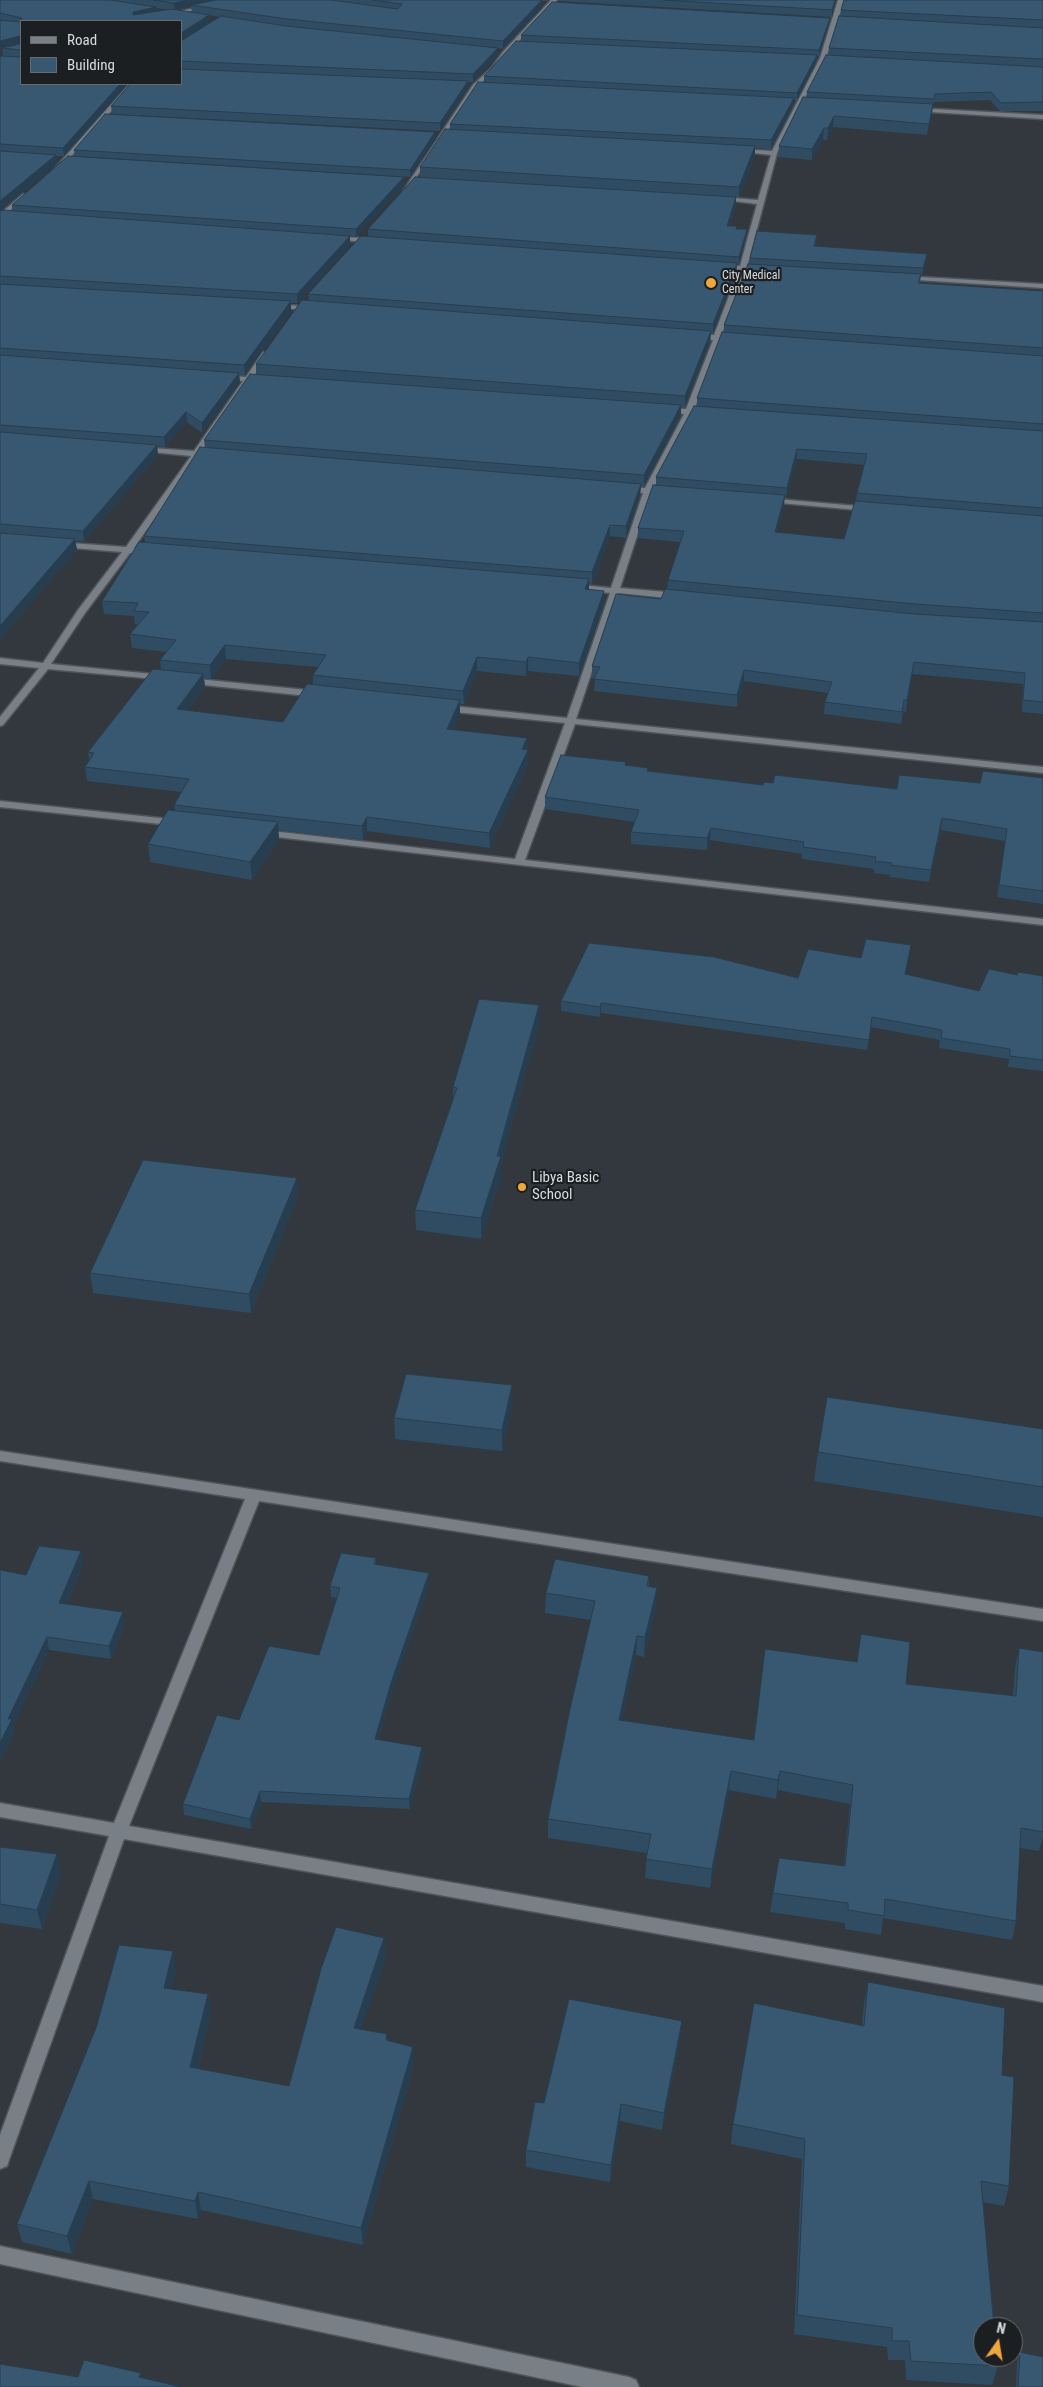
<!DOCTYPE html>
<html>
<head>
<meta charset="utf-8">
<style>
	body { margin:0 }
	#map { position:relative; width:1043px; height:2387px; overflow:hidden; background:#32383d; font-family:"Roboto Condensed",sans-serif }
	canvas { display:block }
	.legend { position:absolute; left:20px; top:20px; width:162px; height:65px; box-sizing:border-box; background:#1c1f21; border:1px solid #676b6d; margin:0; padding:6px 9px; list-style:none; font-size:15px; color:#d8dcdf }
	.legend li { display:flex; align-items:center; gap:10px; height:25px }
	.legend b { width:25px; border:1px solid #676b6d }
	.north { position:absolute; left:973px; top:2317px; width:50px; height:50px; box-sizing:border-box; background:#1c1f21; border:1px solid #676b6d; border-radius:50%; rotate:13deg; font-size:14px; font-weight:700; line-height:20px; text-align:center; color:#d8dcdf }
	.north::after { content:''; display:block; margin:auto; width:18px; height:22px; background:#eea73c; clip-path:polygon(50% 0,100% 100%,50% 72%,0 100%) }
</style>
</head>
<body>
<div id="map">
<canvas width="1043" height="2387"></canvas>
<ul class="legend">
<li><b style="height:6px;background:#787f86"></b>Road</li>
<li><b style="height:14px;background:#385872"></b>Building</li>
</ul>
<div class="north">N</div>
</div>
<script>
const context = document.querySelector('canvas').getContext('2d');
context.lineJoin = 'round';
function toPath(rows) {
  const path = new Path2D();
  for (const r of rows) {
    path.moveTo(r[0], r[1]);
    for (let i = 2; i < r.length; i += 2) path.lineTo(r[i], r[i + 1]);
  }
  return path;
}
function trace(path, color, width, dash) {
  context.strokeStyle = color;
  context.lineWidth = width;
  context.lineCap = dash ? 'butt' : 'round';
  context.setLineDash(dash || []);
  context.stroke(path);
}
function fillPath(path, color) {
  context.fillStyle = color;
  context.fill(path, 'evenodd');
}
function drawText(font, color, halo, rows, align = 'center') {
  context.font = font + ' "Roboto Condensed",sans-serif';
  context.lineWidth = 4.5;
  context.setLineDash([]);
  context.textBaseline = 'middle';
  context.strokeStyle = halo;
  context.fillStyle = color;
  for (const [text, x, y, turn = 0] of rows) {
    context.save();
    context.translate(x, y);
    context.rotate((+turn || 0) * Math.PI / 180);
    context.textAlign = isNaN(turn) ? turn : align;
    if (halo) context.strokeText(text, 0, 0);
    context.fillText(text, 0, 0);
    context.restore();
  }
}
const minor = toPath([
	[551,0,557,0,507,54,496,69,477,87,407,191,403,191,473,85,492,67,503,52,551,0],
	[838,0,844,0,826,58,777,153,747,267,766,270,763,272,746,271,721,336,740,339,736,341,720,340,694,410,710,413,706,415,692,414,653,489,667,490,671,492,667,494,651,493,620,588,678,593,682,596,678,599,618,593,576,719,1043,767,1043,773,575,724,525,860,1043,919,1043,925,259,835,258,833,263,830,515,859,565,723,444,711,439,708,444,705,567,718,610,593,573,590,569,587,573,584,611,588,643,493,624,491,620,489,624,487,645,488,684,414,664,412,660,410,664,408,686,409,713,340,693,338,689,336,693,334,714,335,739,270,718,267,721,265,740,266,757,204,718,199,721,197,758,200,771,155,736,151,739,149,772,151,820,58,838,0],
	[129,84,135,84,60,169,56,169,56,167,129,84],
	[916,108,1043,115,1043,119,914,111,916,108],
	[23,194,28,195,0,219,0,214,23,194],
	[334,236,374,239,377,241,374,243,332,239,332,237,334,236],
	[903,276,1043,284,1043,288,901,279,901,277,903,276],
	[274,304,314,307,317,309,314,311,272,307,272,305,274,304],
	[263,352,270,354,253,377,267,380,263,382,251,381,201,452,214,453,214,457,198,456,134,548,149,549,153,552,149,555,130,553,85,613,51,664,163,675,168,678,166,680,48,669,3,725,0,726,0,717,39,668,0,664,0,658,43,663,78,610,122,552,60,547,57,546,57,542,126,547,191,456,141,451,138,451,138,447,194,451,243,381,223,379,219,377,220,375,246,377,263,352],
	[766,498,869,507,873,509,869,511,769,502,765,500,766,498],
	[188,678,317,691,322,694,317,697,185,683,185,679,188,678],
	[0,801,179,820,184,823,179,826,0,807,0,801],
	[0,1451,1043,1609,1043,1621,259,1501,129,1826,1043,1986,1043,2002,124,1839,9,2160,7,2166,0,2169,0,2135,109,1836,0,1817,0,1803,114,1823,245,1499,0,1461,0,1451],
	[0,2246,629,2377,636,2380,639,2387,582,2387,0,2264,0,2246]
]);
const secondary = toPath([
	[233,0,243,0,143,21,134,21,233,0]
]);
const wall = toPath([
	[0,0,549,0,547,1,542,1,542,8,503,49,498,48,498,56,473,82,468,82,468,89,440,131,112,114,111,106,181,84,181,41,220,17,209,15,210,22,181,41,181,21,21,21,21,84,128,84,64,156,56,156,57,164,0,211,0,56,3,56,2,49,0,49],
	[191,7,192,12,177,10],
	[156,8,162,9,170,10,157,12],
	[558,0,836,0,832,17,558,1],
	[1043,0,1043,111,1000,111,990,100,934,102,933,107,932,107,927,135,833,127,827,140,823,140,812,160,778,157,779,146,806,97,807,92,829,55,829,48,841,17,841,10],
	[829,24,819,56,817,56,816,63,797,100,793,100,793,107,771,149,755,148,755,156,739,197,736,197,736,205,729,226,737,229,747,229,746,237,739,265,737,265,736,273,713,334,711,334,710,342,685,407,681,407,681,416,644,486,641,486,640,495,626,538,610,536,592,584,589,583,589,589,604,604,579,676,528,671,526,676,477,671,464,704,460,704,460,714,453,730,527,738,528,764,490,848,367,831,363,840,278,830,279,840,252,880,150,862,148,844,175,811,174,805,182,792,87,781,85,767,89,761,88,752,161,669,160,660,166,652,132,648,130,634,138,625,135,624,134,616,104,614,102,601,145,542,144,536,205,448,204,440,256,374,256,364,309,301,308,294,368,236,368,229,420,177,420,167,450,129,450,124,484,82,484,76,521,41,521,35],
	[226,659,318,667,313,675,313,685,283,722,187,711,205,687,204,678,211,679],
	[435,132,436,139,410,177,75,156,74,150],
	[404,177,404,185,356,237,350,237,350,245,297,303,291,303,291,311,245,375,239,375,240,383,202,433,187,422,165,447,157,446,158,455,84,541,75,541,77,550,0,639,0,211,12,211,12,205],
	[817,235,815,246,927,254,926,262,922,275,921,275,920,283,1043,291,1043,714,1022,712,1023,684,912,674,906,712,903,711,901,724,824,714,825,702,828,693,744,681,737,707,594,691,595,678,592,678,592,666,661,599,667,589,668,580,680,542,638,538,638,528,656,485,656,477,697,406,697,398,724,332,724,325,749,264,750,258],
	[797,459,865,465,857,493,856,501,844,539,777,532,784,506,784,498,786,498],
	[626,762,626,765,648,768,648,771,763,785,773,783,897,789,980,783,1043,778,1043,904,997,897,1005,841,941,830,929,882,890,877,890,875,874,873,874,869,802,859,802,854,790,852,710,840,707,850,631,844,631,832,635,822,545,809,545,797],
	[911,945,906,974,979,991,1017,975,1043,976,1043,1071,1008,1067,1009,1059,939,1048,940,1040,871,1027,867,1050,601,1013,600,1017,561,1011,561,1001,798,978,861,958],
	[539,1024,501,1164,501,1177,481,1239,416,1230,415,1210,453,1099,453,1087],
	[298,1197,251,1313,93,1293,90,1273],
	[512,1385,512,1406,502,1451,395,1439,394,1418],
	[1043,1429,1043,1517,814,1481,818,1452],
	[81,1551,83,1564,67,1604,125,1624,111,1659,49,1650,13,1727,15,1732,0,1762,0,1570,26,1575],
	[376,1558,376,1565,429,1573,429,1584,391,1694,378,1740,423,1757,410,1809,261,1802,251,1829,184,1815,183,1804,239,1720,319,1655,337,1598,331,1597,330,1586],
	[649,1576,649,1586,656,1607,644,1657,636,1655,622,1720,754,1740,906,1684,1013,1696,1015,1668,1019,1648,1043,1652,1043,1837,1039,1851,1020,1848,1016,1921,1012,1940,883,1918,881,1935,845,1929,845,1923,770,1912,773,1893,844,1865,850,1804,778,1790,776,1799,729,1790,710,1888,645,1878,647,1853,548,1838,548,1819,591,1620,545,1613,546,1593],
	[0,1847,61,1873,42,1929,0,1923],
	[384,1938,386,1956,361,2029,388,2040,414,2065,363,2245,201,2210,198,2219,93,2199,72,2254,22,2242,17,2224,176,1970,171,1989,208,1994,211,2012,198,2069,289,2086],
	[868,1982,1002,2075,1009,2186,1004,2206,983,2202,998,2366,992,2385,906,2380,905,2360,888,2360,887,2347,794,2334,802,2159,731,2144,733,2124,862,2025,864,2003],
	[680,2039,662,2130,620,2121,610,2182,526,2167,526,2150,544,2103],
	[1020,2352,1043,2387,1016,2387,1017,2362]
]);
const shadedWall = toPath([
	[188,0,224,0,191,5,191,7,175,10,174,3],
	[542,0,542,8,503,49,503,41],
	[835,0,836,0,832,17,832,10],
	[156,7,157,14,134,19,133,12],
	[209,15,210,22,181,41,181,33],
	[830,18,829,24,819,56,819,50],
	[20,36,21,44,0,49,0,41],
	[498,48,498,56,473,82,473,74],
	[817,55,816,63,797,100,797,93],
	[468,81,468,89,440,131,440,123],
	[120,84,128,84,64,156,63,148],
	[794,98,793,107,771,149,771,140],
	[933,104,932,115,927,135,929,124],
	[834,116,833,127,827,140,828,128],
	[824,128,823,140,812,160,812,149],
	[435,132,436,139,410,177,410,170],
	[755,146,755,156,739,197,739,187],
	[56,155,57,164,0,211,0,201],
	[404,177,404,185,356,237,356,229],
	[736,197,736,205,726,234,727,226],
	[747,229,746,237,739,265,739,257],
	[350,236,350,245,297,303,297,294],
	[927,254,926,262,922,275,923,268],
	[737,263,736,273,713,334,713,324],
	[291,301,291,311,245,375,244,365],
	[711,331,710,342,685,407,685,396],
	[239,373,240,383,202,433,202,423],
	[681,405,681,416,644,486,644,475],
	[186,412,187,422,165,447,164,437],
	[157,445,158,455,84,541,83,531],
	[797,449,797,459,786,498,787,488],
	[641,484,640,495,626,538,626,526],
	[785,495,784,506,774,542,775,532],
	[610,525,610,536,592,584,592,572],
	[75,539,77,550,0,639,0,626],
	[589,579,589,592,585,589],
	[604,591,604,604,579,676,579,663],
	[225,645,226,659,211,679,210,665],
	[477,657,477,671,464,704,463,691],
	[528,657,528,671,526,676,526,662],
	[914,662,912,674,906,712,907,700],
	[744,670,744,681,737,707,737,695],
	[203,674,205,687,178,723,177,709],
	[460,700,460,714,448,743,447,729],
	[527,738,528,764,490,848,489,833],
	[367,817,367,831,363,840,362,826],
	[942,818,941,830,929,882,931,870],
	[278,822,279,840,252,880,250,862],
	[711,828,710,840,707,850,707,838],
	[911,945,910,955,904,984,905,974],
	[601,1003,601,1013,600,1017,600,1007],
	[539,1005,539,1024,501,1164,501,1177,481,1239,481,1218],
	[297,1178,298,1197,251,1313,249,1294],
	[512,1385,512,1406,502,1451,502,1430],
	[81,1551,83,1564,62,1616,59,1603],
	[429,1573,429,1584,391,1694,375,1750,375,1739,391,1683],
	[657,1588,656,1607,644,1657,645,1637],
	[123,1612,125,1624,111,1659,109,1646],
	[637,1636,636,1655,618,1739,619,1720],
	[47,1637,49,1650,13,1727,15,1732,0,1762,0,1743,8,1719],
	[422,1747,423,1757,410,1809,409,1799],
	[731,1771,729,1790,710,1888,712,1869],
	[780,1771,778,1790,776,1799,778,1780],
	[260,1791,261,1802,251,1829,250,1819],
	[57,1854,61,1873,42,1929,37,1910],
	[384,1938,386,1956,356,2046,354,2028],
	[173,1951,176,1970,167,2007,164,1988],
	[208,1994,211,2012,194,2085,190,2067],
	[682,2021,680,2039,662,2130,664,2113],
	[413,2047,414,2065,363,2245,361,2228],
	[621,2104,620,2121,610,2182,611,2165],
	[89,2181,93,2199,72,2254,67,2236],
	[198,2192,201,2210,198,2219,195,2201]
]);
const building = toPath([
	[0,0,110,0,156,7,133,12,133,15,172,9,209,15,181,33,181,21,21,21,21,38,20,36,0,41,0,20,20,22,22,18,0,13,0,0],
	[154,0,188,0,174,3,154,0],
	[216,0,331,0,398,9,402,4,372,0,542,0,503,41,287,19,191,5,216,0],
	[664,0,835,0,832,10,664,0],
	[844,0,1043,0,1043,20,841,10,844,0],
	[552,2,830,18,819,50,521,35,552,2],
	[221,16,286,26,498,48,473,74,181,61,181,41,221,16],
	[839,16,1043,28,1043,59,829,48,839,16],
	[21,41,21,50,2,48,20,44,21,41],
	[516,41,817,55,797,93,484,76,516,41],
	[21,51,21,84,120,84,63,148,0,144,0,56,20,57,21,51],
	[826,55,1043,67,1043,102,1001,103,991,92,935,94,934,99,807,92,826,55],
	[181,69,468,81,440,123,111,106,130,84,181,84,181,69],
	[478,82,794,98,771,140,450,124,478,82],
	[803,97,933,104,929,124,834,116,828,128,824,128,812,149,779,146,803,97],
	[105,114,435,132,410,170,74,150,105,114],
	[445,129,755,146,739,187,420,167,445,129],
	[0,151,56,155,0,201,0,151],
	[68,156,404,177,356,229,12,205,68,156],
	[415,177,736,197,727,226,737,226,736,229,747,229,739,257,368,229,415,177],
	[3,210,350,236,297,294,0,276,0,211,3,210],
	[757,231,817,235,814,246,927,254,923,268,750,258,757,231],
	[361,236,737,263,713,324,308,294,361,236],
	[748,264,921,274,918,283,1043,291,1043,348,724,325,748,264],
	[0,284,291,301,244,365,0,348,0,284],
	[302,300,711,331,685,396,256,364,302,300],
	[722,332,1043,356,1043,424,697,398,722,332],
	[0,355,239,373,202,423,186,412,164,437,0,425,0,355],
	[250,374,681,405,644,475,204,440,250,374],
	[694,406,1043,431,1043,508,857,493,867,454,797,449,787,488,656,477,694,406],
	[0,432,157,445,83,531,0,524,0,432],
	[200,447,641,484,626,526,610,525,592,572,144,536,200,447],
	[653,485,785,495,775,532,844,539,855,501,1043,516,1043,613,915,604,668,580,684,531,638,528,653,485],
	[0,533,75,539,0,626,0,533],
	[139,542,589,579,585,589,604,591,579,663,528,657,526,662,477,657,463,691,313,675,326,655,225,645,210,665,160,660,176,640,130,634,149,612,134,611,138,603,102,601,139,542],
	[665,589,915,614,1043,622,1043,702,1023,700,1025,673,914,662,907,700,904,700,902,712,825,702,832,682,744,670,737,695,594,679,600,667,592,666,616,594,661,599,665,589],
	[153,669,203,674,177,709,283,722,307,684,460,700,447,729,527,738,522,749,528,750,489,833,367,817,362,826,174,805,189,779,85,767,94,753,88,752,153,669],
	[561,755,626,762,625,765,648,768,647,771,763,785,764,782,773,783,775,775,897,789,899,775,980,783,983,771,1043,778,1043,891,999,885,1007,829,942,818,931,870,891,865,892,863,875,861,876,857,803,847,804,842,791,840,711,828,707,838,631,832,639,810,545,797,561,755],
	[168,810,278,822,250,862,148,844,168,810],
	[866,939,911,945,905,974,979,991,989,969,1017,975,1018,972,1043,976,1043,1060,1010,1056,1010,1049,941,1038,942,1030,872,1017,869,1040,601,1003,600,1007,561,1001,589,943,714,957,798,978,808,949,861,958,866,939],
	[479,999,539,1005,497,1156,501,1156,481,1218,415,1210,457,1088,453,1087,479,999],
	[143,1160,297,1178,249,1294,90,1273,143,1160],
	[406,1374,512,1385,502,1430,394,1418,406,1374],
	[827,1397,1043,1429,1043,1487,818,1452,827,1397],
	[39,1546,81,1551,59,1603,123,1612,109,1646,47,1637,8,1719,12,1719,0,1743,0,1570,26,1575,39,1546],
	[341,1553,376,1558,374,1564,429,1573,391,1683,375,1739,422,1747,409,1799,260,1791,250,1819,183,1804,217,1715,239,1720,269,1646,319,1655,340,1588,330,1586,341,1553],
	[555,1559,649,1576,647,1586,657,1588,645,1637,637,1636,619,1720,754,1740,765,1649,857,1662,861,1634,910,1642,906,1684,1016,1696,1019,1648,1043,1652,1043,1832,1021,1828,1016,1921,885,1899,884,1916,848,1910,848,1903,773,1893,779,1858,845,1866,853,1785,780,1771,778,1780,731,1771,712,1869,646,1859,651,1834,548,1819,570,1709,595,1601,546,1593,555,1559],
	[0,1847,57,1854,37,1910,0,1904,0,1847],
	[336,1927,384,1938,354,2028,387,2034,386,2040,413,2047,361,2228,198,2192,195,2201,89,2181,67,2236,17,2224,96,2028,119,1945,173,1951,164,1988,208,1994,190,2067,289,2086,321,1969,336,1927],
	[868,1982,1005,2008,1002,2075,1014,2077,1009,2186,981,2181,994,2327,983,2327,983,2357,997,2357,998,2366,911,2361,909,2341,892,2341,892,2328,797,2315,805,2139,733,2124,754,2003,864,2026,868,1982],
	[569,1999,682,2021,664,2113,621,2104,611,2165,526,2150,535,2102,544,2103,569,1999],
	[1020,2352,1043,2357,1043,2387,1018,2387,1020,2352],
	[84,2360,141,2373,139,2377,181,2387,0,2387,0,2364,78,2377,84,2360]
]);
const markers = [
	[711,283,6,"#eea73c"],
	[522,1187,5,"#eea73c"]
];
const farPoinames = [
	["City Medical",722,276],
	["Center",722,290]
];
const poiNames = [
	["Libya Basic",532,1178],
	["School",532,1195]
];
trace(minor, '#4e5458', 3);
trace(secondary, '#4e5458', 3);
fillPath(minor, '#787f86');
fillPath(secondary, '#787f86');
fillPath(wall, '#304c62');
fillPath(shadedWall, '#273e50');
fillPath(building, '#385872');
trace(building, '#273e50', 1);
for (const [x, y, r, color] of markers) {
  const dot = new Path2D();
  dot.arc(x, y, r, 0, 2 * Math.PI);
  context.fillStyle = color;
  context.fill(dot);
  trace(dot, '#1c1f21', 2);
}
drawText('12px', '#d8dcdf', '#1c1f21', farPoinames, 'left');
drawText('15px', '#d8dcdf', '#1c1f21', poiNames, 'left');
</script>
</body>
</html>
